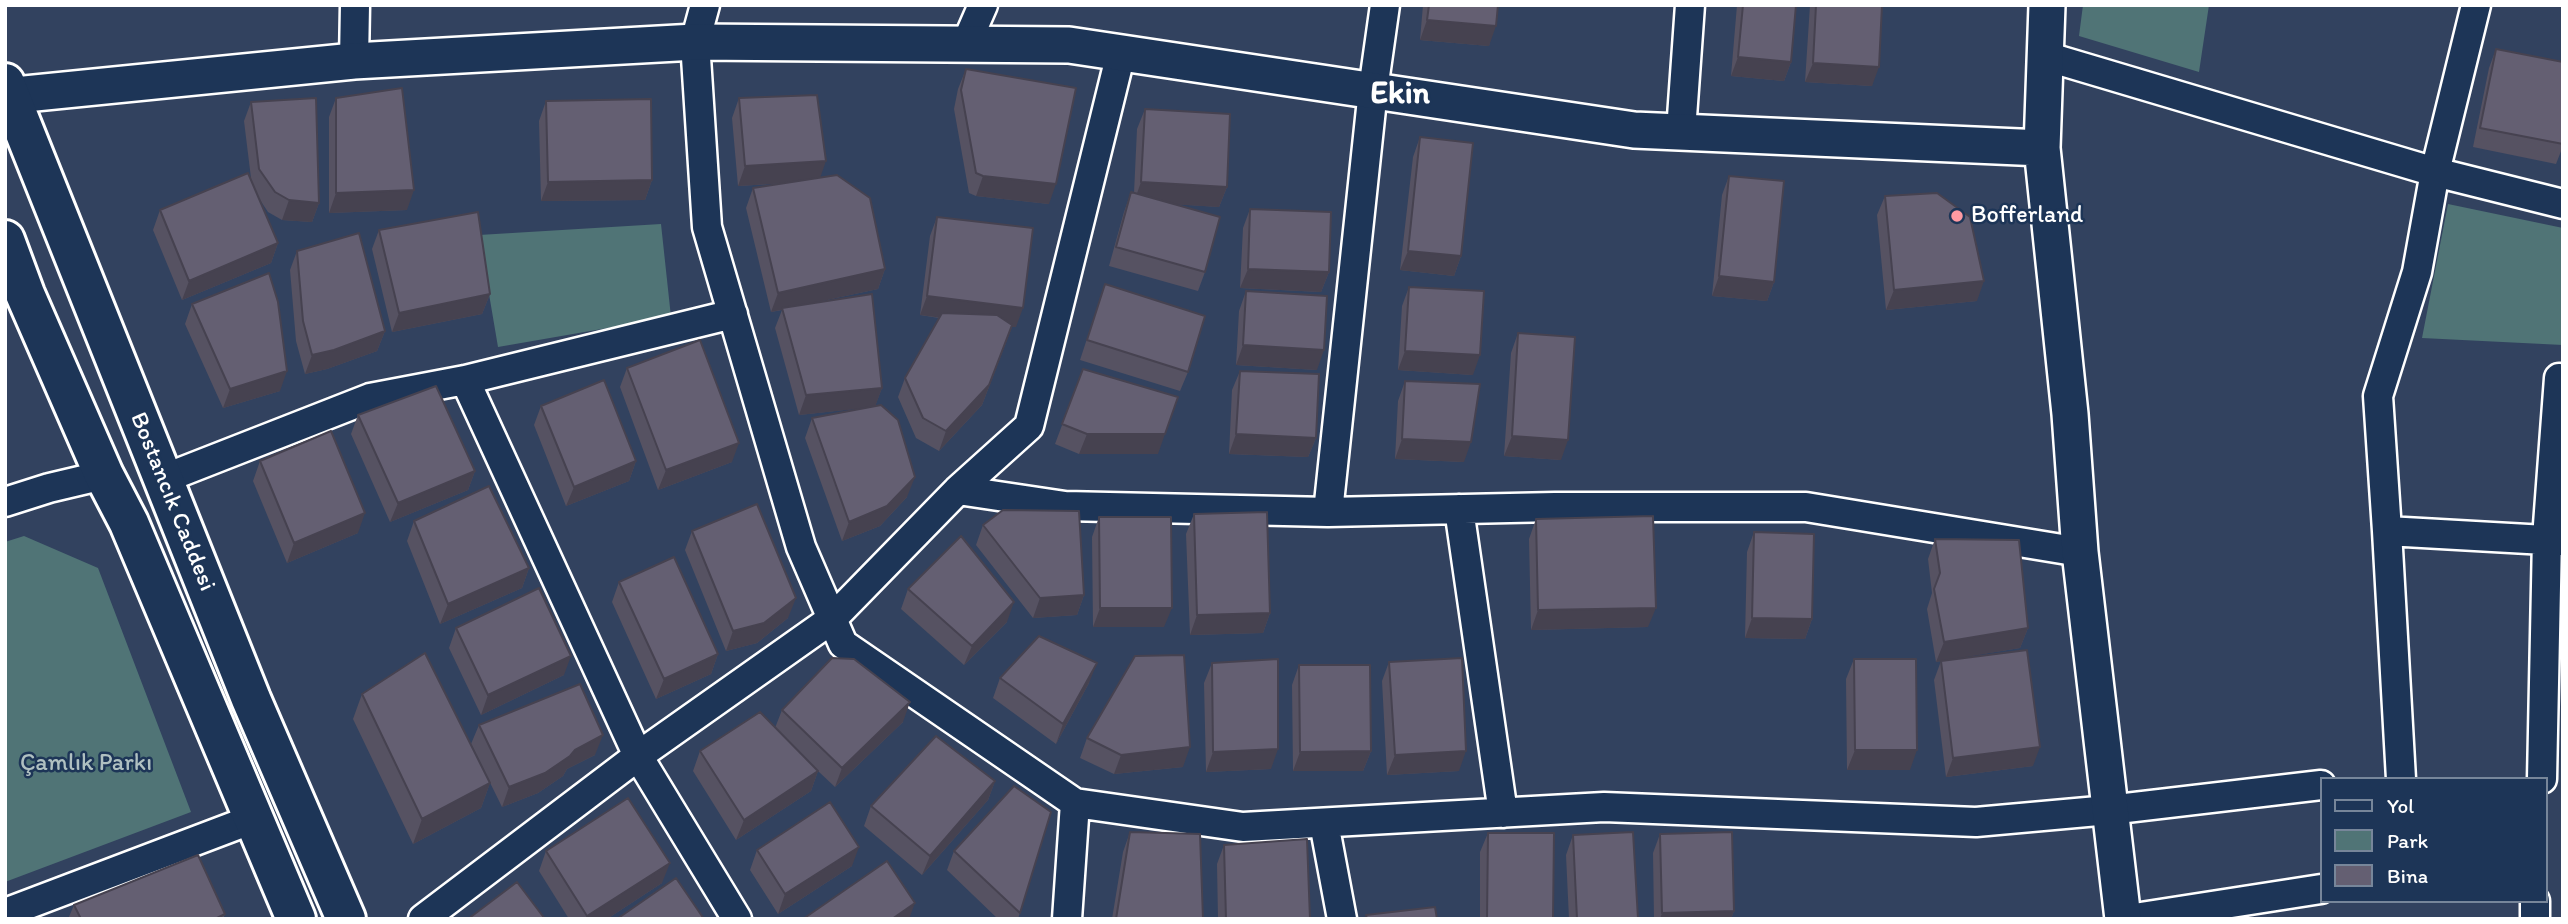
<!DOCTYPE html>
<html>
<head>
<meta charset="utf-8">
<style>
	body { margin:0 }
	#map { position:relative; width:2568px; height:924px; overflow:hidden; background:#32425f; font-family:Itim,sans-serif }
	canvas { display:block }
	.frame { position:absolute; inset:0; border:7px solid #fff; pointer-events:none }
	.legend { position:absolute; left:2320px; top:777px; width:228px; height:126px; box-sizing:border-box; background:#1d3557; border:2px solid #77869a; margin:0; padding:9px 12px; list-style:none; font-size:21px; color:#fff }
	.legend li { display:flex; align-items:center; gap:14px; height:35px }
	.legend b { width:35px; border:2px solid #77869a }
</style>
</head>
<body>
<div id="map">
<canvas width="2568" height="924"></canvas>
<div class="frame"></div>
<ul class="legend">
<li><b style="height:9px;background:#1d3557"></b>Yol</li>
<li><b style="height:19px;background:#507476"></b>Park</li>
<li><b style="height:19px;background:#645f72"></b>Bina</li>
</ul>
</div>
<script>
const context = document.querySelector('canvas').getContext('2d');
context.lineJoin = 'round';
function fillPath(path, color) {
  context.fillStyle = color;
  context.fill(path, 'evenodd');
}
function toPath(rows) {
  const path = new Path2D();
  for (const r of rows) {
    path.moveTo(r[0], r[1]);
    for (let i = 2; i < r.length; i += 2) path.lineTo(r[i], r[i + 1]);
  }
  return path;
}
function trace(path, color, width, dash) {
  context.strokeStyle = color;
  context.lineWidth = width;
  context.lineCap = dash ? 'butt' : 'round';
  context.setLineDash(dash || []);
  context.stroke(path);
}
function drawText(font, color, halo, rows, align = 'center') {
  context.font = font + ' Itim,sans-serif';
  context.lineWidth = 5;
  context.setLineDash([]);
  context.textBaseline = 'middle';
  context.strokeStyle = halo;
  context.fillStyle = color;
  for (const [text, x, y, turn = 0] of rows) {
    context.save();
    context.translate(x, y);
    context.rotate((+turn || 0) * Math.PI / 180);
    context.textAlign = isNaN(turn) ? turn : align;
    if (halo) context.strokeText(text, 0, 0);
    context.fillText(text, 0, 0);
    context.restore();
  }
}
const green = toPath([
	[2083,5,2209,5,2199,72,2079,36],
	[2448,204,2563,228,2563,345,2422,338],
	[661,224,671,317,498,347,479,235],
	[24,536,98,568,191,812,5,882,5,542]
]);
const minor = toPath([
	[705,5,695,42,707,227,801,547,843,644,1075,803,1243,827,1604,807,1976,822,2109,810,2321,785],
	[966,44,983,5],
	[2045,56,2435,172,2563,204],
	[354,61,355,5],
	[1681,131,1690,5],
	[465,380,638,756,737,919],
	[163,479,370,398,465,380,733,314],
	[958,490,1065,506,1328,512,1555,507,1806,507,2080,552],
	[5,502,49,488,104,475],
	[1459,509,1503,813],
	[1328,512,1373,90,1385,5],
	[2387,531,2378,396,2417,272,2435,172,2476,5],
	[2401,779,2387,531,2563,541],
	[2542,779,2547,538,2559,378],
	[1324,823,1342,919],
	[5,913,253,819],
	[423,919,638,756,832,619,958,490,1029,426,1121,53],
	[1067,919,1075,803],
	[2128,919,2321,889],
	[2535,919,2535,901]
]);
const tertiary = toPath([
	[2047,5,2042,148,2070,414,2080,552,2123,919],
	[5,96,354,61,695,42,1069,45,1634,130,2042,148]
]);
const secondary = toPath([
	[5,83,251,699,346,919],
	[5,240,25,294,104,475,129,523,296,919]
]);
const wall = toPath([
	[1423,5,1498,5,1489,46,1420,40],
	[1737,5,1796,5,1791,62,1784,81,1731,76],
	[1810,5,1882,5,1872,86,1805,82],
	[2496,49,2563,62,2563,146,2556,164,2473,147,2489,68],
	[966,69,1049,204,976,196,969,193,954,109,958,89],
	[336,98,407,210,329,213,329,117],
	[739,98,820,177,885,269,878,289,808,304,882,388,875,406,907,497,880,526,842,541,805,438,812,418,862,408,799,415,775,328,782,310,771,312,746,208,753,188,787,183,738,186,732,118],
	[546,101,652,180,645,200,541,201,539,121],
	[251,102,319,203,312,222,282,220,268,212,260,200,278,243,271,263,182,300,153,230,160,210,251,178,244,121],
	[1145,109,1227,187,1219,207,1173,204,1205,272,1198,291,1109,266,1124,212,1131,192,1134,193,1137,129],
	[1420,137,1461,256,1454,276,1400,270,1413,157],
	[1729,176,1774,282,1767,301,1712,296,1722,195],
	[1885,196,1977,301,1886,310,1877,215],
	[1250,209,1329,272,1321,292,1240,288,1243,228],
	[937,217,1016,327,1012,327,982,405,939,451,916,438,898,397,905,378,939,318,920,315,930,236],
	[379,230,490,294,482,314,392,332,372,249],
	[297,251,385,331,377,351,327,369,305,374,296,341,290,270],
	[1105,284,1188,372,1180,391,1080,360],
	[1409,287,1473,375,1398,370,1402,306],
	[1246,291,1317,370,1236,365,1239,311],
	[192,304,280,391,223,408,185,324],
	[1518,333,1561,460,1504,456,1511,353],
	[627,368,732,462,658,490,620,387],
	[1083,369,1158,454,1079,454,1055,444],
	[1240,371,1316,438,1308,457,1229,454,1232,390],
	[1405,381,1464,462,1395,459,1398,401],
	[541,406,636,461,629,481,566,506,534,425],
	[358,415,475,471,468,490,390,522,351,434],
	[260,461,358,533,287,563,253,481],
	[1194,514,1270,613,1263,633,1190,635,1186,534],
	[1099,517,1164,627,1093,627,1092,537],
	[1536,519,1648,627,1531,630,1529,539],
	[414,521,529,568,522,588,440,624,407,541],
	[983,525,1084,595,1077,615,1033,618,976,545],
	[692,531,788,618,757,643,726,651,685,550],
	[1754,532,1812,619,1805,639,1745,638,1747,552],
	[1935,539,2028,628,2020,648,1944,660,2033,766,1946,777,1934,680,1941,661,1936,662,1927,609,1932,593,1928,559],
	[619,582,718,654,711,674,656,699,612,602],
	[908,589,1007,622,964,665,901,609],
	[456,628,564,675,481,715,449,648],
	[1854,659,1910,770,1847,770,1846,679],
	[1389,662,1459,771,1387,775,1382,681],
	[1212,663,1271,769,1206,772,1204,683],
	[1299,665,1371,751,1363,771,1293,771,1292,685],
	[1000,678,1089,683,1056,744,993,698],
	[362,694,490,783,481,808,413,844,353,719],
	[782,710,903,722,835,787,818,771,811,791,736,840,693,771,700,751,775,728],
	[479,725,595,755,567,769,563,776,538,793,502,807,471,744],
	[1087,738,1183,767,1114,774,1080,758],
	[995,781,988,800,922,875,864,826,871,806],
	[1051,812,1018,919,998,919,947,870,954,851],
	[1130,832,1203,919,1112,919,1123,852],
	[1488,833,1553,919,1480,919,1480,852],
	[1660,834,1734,911,1731,919,1654,919,1653,853],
	[1573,835,1638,919,1569,919,1566,855],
	[1224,845,1310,919,1218,919,1217,864],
	[757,850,852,866,778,914,750,870],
	[546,851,662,883,607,919,569,919,539,871],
	[74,905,225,914,223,919,68,919]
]);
const shadedWall = toPath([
	[1427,20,1496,26,1489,46,1420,40],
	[1738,57,1791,62,1784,81,1731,76],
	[1813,63,1879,67,1872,86,1805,82],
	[826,161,819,181,738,186,745,166],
	[983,176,1056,184,1049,204,976,196],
	[652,180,645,200,541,201,548,182],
	[1141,182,1227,187,1219,207,1134,202],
	[414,190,407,210,329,213,336,193],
	[289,200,319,203,312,222,282,220],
	[278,243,271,263,182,300,189,281],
	[1408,251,1461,256,1454,276,1400,270],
	[885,269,878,289,771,312,778,293],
	[1248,269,1329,272,1321,292,1240,288],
	[1719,276,1774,282,1767,301,1712,296],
	[1984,281,1977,301,1886,310,1894,290],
	[490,294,482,314,392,332,399,313],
	[927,296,1023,308,1016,327,1012,327,982,405,939,451,946,431,1012,327,920,315],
	[385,331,377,351,327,369,305,374,312,355],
	[1243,345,1324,350,1317,370,1236,365],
	[1405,351,1480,355,1473,375,1398,370],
	[287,371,280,391,223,408,230,389],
	[882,388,875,407,799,415,806,395],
	[1087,434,1165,434,1158,454,1079,454],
	[1236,434,1316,438,1308,457,1229,454],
	[1512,436,1568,440,1561,460,1504,456],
	[1402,439,1471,442,1464,462,1395,459],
	[739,443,732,462,658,490,666,470],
	[636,461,629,481,566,506,574,487],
	[475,471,468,490,390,522,398,503],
	[915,477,907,497,880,526,842,541,849,522],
	[365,513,358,533,287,563,294,543],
	[529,568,522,588,440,624,448,604],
	[1084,595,1077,615,1033,618,1040,598],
	[796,598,788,618,757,643,726,651,733,631],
	[1014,602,1007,622,964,665,972,646],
	[1100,608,1172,608,1164,627,1093,627],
	[1656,608,1648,627,1531,630,1538,610],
	[1270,613,1263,633,1190,635,1197,615],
	[1752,618,1812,619,1805,639,1745,638],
	[2028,628,2020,648,1936,662,1944,642],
	[718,654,711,674,656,699,664,679],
	[571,656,564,675,481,715,488,695],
	[1097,663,1089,683,1056,744,1063,724],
	[910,702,903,722,835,787,842,768],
	[603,735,595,755,567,769,563,776,538,793,502,807,509,787],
	[1190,747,1183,767,1114,774,1121,755],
	[2040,747,2033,766,1946,777,1953,758],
	[1278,749,1271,769,1206,772,1213,752],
	[1855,750,1917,750,1910,770,1847,770],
	[1371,751,1363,771,1293,771,1300,752],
	[1466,751,1459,771,1387,775,1395,755],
	[818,771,811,791,736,840,744,820],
	[995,781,988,800,922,875,930,856],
	[490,783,481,808,413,844,422,819],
	[859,847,852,866,778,914,785,894],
	[670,863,662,883,607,919,586,919,587,916],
	[915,903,909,919,892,919],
	[1734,911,1731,919,1660,919,1662,913]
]);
const building = toPath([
	[1429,5,1498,5,1496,26,1427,20,1429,5],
	[1743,5,1796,5,1791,62,1738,57,1743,5],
	[1816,5,1882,5,1879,67,1813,63,1816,5],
	[2496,49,2563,62,2563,144,2480,128,2496,49],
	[966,69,1076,88,1056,184,983,176,976,173,961,90,966,69],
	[402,88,414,190,336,193,336,98,402,88],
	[817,95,826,161,745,166,739,98,817,95],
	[316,98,319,203,289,200,275,192,259,169,251,102,316,98],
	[651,99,652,180,548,182,546,101,651,99],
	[1145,109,1230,114,1227,187,1141,182,1145,109],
	[1420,137,1473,143,1461,256,1408,251,1420,137],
	[248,173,278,243,189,281,160,210,248,173],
	[837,175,870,198,885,269,778,293,753,188,837,175],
	[1729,176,1784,181,1774,282,1719,276,1729,176],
	[1131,192,1220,217,1205,272,1116,247,1131,192],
	[1937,193,1970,217,1984,281,1894,290,1885,196,1937,193],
	[1250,209,1331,212,1329,272,1248,269,1250,209],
	[478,212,490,294,399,313,379,230,478,212],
	[937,217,1033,228,1023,308,927,296,937,217],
	[359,233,385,331,334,350,312,355,303,321,297,251,359,233],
	[269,273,278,302,287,371,230,389,192,304,269,273],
	[1105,284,1205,316,1188,372,1087,340,1105,284],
	[1409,287,1484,291,1480,355,1405,351,1409,287],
	[1246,291,1327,296,1324,350,1243,345,1246,291],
	[872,294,882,388,806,395,782,308,872,294],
	[942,313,997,315,1012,325,989,385,946,431,923,418,905,378,942,313],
	[1518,333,1575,337,1568,440,1512,436,1518,333],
	[700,340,739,443,666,470,627,368,700,340],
	[1083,369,1178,397,1165,434,1087,434,1062,424,1083,369],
	[1240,371,1319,374,1316,438,1236,434,1240,371],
	[604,380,636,461,574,487,541,406,604,380],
	[1405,381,1480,384,1471,442,1402,439,1405,381],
	[436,386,475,471,398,503,358,415,436,386],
	[881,405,898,420,915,477,887,506,849,522,812,418,881,405],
	[331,431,365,513,294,543,260,461,331,431],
	[489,486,529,568,448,604,414,521,489,486],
	[757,504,796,598,764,623,733,631,692,531,757,504],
	[1003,510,1079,511,1084,595,1040,598,983,525,1003,510],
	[1267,512,1270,613,1197,615,1194,514,1267,512],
	[1653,516,1656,608,1538,610,1536,519,1653,516],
	[1099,517,1171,517,1172,608,1100,608,1099,517],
	[1754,532,1814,534,1812,619,1752,618,1754,532],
	[961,536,1014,602,972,646,908,589,961,536],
	[1935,539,2019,540,2028,628,1944,642,1934,589,1940,573,1935,539],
	[674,557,718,654,664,679,619,582,674,557],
	[539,588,571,656,488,695,456,628,539,588],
	[1039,636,1097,663,1063,724,1000,678,1039,636],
	[2027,650,2040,747,1953,758,1941,661,2027,650],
	[425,653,490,783,422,819,362,694,425,653],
	[1184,655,1190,747,1121,755,1087,738,1135,656,1184,655],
	[832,658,854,659,910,702,842,768,782,710,832,658],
	[1462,658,1466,751,1395,755,1389,662,1462,658],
	[1278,659,1278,749,1213,752,1212,663,1278,659],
	[1854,659,1916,659,1917,750,1855,750,1854,659],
	[1299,665,1370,665,1371,751,1300,752,1299,665],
	[580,684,603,735,575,750,570,756,545,773,509,787,479,725,580,684],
	[760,712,818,771,744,820,700,751,760,712],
	[936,736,995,781,930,856,871,806,936,736],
	[1014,786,1051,812,1020,913,954,851,1014,786],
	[628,798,670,863,587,916,546,851,628,798],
	[830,802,859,847,785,894,757,850,830,802],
	[1130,832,1200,834,1203,919,1116,919,1130,832],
	[1633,832,1638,919,1577,919,1573,835,1633,832],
	[1732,832,1734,911,1662,913,1660,834,1732,832],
	[1488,833,1554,833,1553,919,1487,919,1488,833],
	[1307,839,1310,919,1226,919,1224,845,1307,839],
	[198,855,225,914,215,919,81,919,74,905,198,855],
	[887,861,915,903,892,919,803,919,887,861],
	[676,878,704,919,617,919,676,878],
	[517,882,545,919,468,919,517,882],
	[1435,907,1437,919,1367,919,1366,915,1435,907]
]);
const markers = [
	[1957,216,7,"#ff9aa2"]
];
const poiNames = [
	["Bofferland",1971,216]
];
const streetNames = [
	["Bostancık Caddesi",172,502,68]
];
const parkNames = [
	["Çamlık Parkı",86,764]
];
const districtNames = [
	["Ekin",1400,95]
];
fillPath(green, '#507476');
trace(minor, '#fff', 33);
trace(tertiary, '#fff', 40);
trace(secondary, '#fff', 44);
trace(minor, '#1d3557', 28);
trace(tertiary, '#1d3557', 35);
trace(secondary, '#1d3557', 38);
fillPath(wall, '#565262');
fillPath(shadedWall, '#464250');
fillPath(building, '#645f72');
trace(building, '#464250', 2);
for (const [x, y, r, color] of markers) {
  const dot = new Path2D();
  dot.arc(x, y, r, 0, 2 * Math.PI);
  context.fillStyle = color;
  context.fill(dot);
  trace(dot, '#1d3557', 2.5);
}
drawText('24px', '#fff', '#1d3557', poiNames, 'left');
drawText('24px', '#fff', '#1d3557', streetNames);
drawText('24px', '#b0c0c1', '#1d3557', parkNames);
drawText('bold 32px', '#fff', '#1d3557', districtNames);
</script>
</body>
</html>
